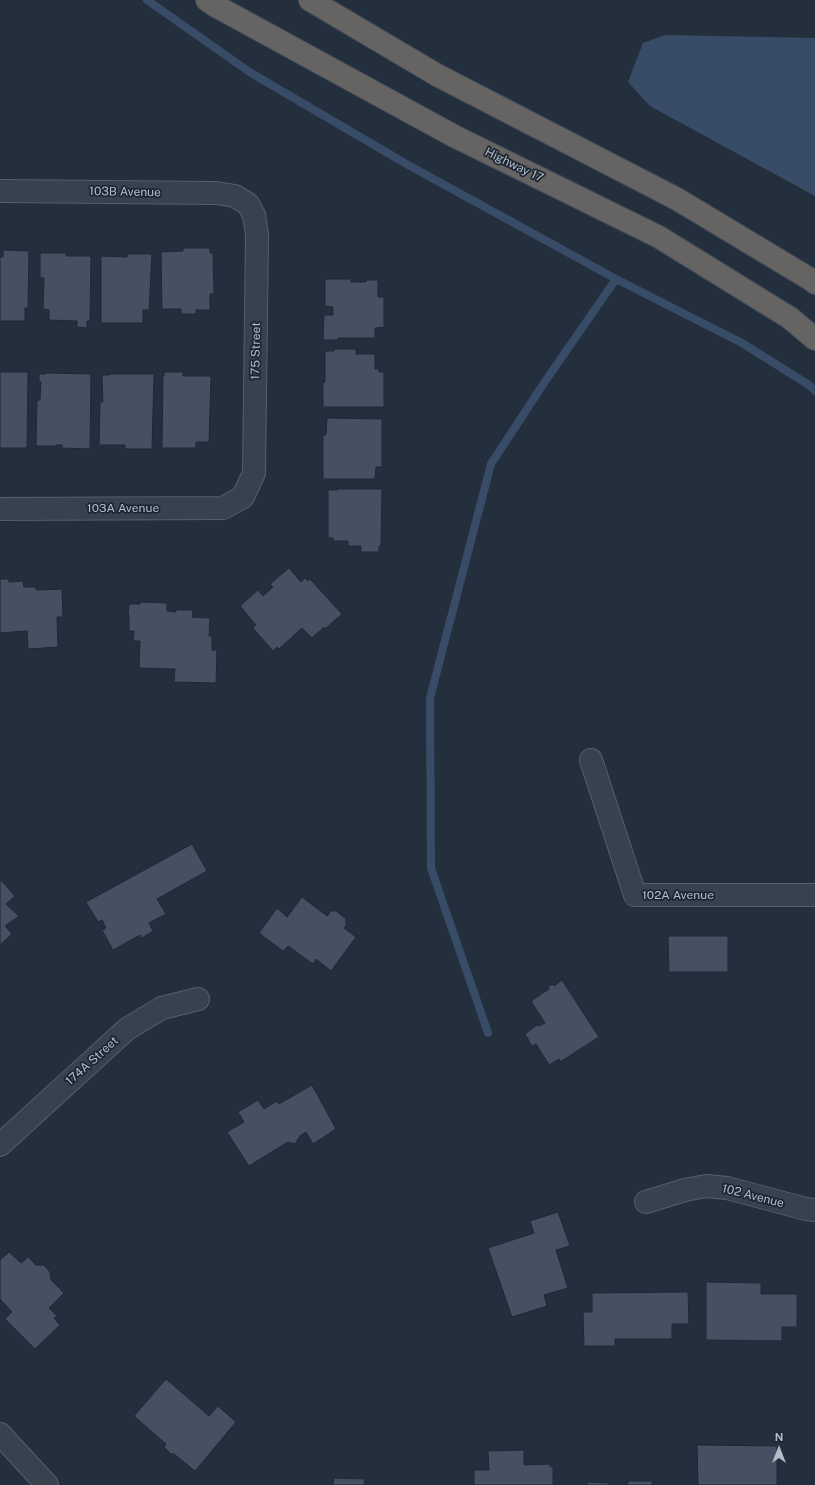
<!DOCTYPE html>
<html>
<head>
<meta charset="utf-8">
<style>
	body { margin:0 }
	#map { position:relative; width:815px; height:1485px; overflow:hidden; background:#242f3e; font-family:"Public Sans",sans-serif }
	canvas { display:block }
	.north { position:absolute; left:759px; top:1429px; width:40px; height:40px; -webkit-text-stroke:3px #1d2633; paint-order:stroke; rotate:0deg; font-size:11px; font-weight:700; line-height:16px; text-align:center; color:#b4bcc9 }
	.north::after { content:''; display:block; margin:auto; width:14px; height:18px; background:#b4bcc9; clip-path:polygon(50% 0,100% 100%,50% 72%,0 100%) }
</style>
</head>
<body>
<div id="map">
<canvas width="815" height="1485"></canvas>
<div class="north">N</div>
</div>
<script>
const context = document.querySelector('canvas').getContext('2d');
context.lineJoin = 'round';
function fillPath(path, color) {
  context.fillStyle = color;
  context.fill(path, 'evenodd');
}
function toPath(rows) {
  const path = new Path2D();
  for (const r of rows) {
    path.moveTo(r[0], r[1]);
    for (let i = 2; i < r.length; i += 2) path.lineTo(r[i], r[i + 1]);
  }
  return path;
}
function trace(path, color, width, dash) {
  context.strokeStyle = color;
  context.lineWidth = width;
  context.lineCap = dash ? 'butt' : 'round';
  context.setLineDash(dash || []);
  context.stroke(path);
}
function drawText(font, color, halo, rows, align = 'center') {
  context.font = font + ' "Public Sans",sans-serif';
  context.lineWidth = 3.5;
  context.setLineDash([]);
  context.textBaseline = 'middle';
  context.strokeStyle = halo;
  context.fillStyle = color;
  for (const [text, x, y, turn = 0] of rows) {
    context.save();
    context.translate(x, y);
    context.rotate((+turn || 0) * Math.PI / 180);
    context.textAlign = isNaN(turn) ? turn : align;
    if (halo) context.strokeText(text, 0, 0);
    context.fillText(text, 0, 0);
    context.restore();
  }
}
const water = toPath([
	[665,35,815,38,815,196,650,106,628,82,643,43]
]);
const stream = toPath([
	[147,0,251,73,410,166,616,279,742,343,809,385,815,391],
	[488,1033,431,868,430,698,491,464,544,383,616,279]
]);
const building = toPath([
	[183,248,210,248,210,253,213,253,214,294,210,294,210,310,196,310,196,314,181,314,181,309,162,309,161,252,183,251,183,248],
	[3,250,29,251,28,308,25,308,25,321,0,321,0,257,3,257,3,250],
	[40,253,66,253,66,256,91,256,90,321,87,321,87,328,77,327,77,321,49,320,49,310,43,309,44,278,40,278,40,253],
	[127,254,152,254,149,310,143,310,143,323,101,323,101,256,127,257,127,254],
	[325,279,351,279,351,282,366,282,366,280,378,280,378,297,384,297,384,327,375,328,375,338,338,338,338,340,323,340,324,315,333,315,333,307,325,306,325,279],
	[334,349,356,349,356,354,375,354,375,369,379,369,379,372,384,372,384,407,323,407,323,382,325,382,325,351,334,351,334,349],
	[0,372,28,372,27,448,0,448,0,372],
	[164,372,183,372,183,376,211,376,209,442,196,442,196,448,162,448,163,376,164,376,164,372],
	[46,373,91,374,90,449,62,448,62,445,56,445,56,446,36,446,37,400,40,400,41,382,39,382,39,374,46,374,46,373],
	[109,374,154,374,152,449,125,449,125,445,99,445,100,402,103,402,102,375,109,375,109,374],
	[327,418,382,419,382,467,376,467,375,479,323,479,323,435,326,435,327,418],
	[337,489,382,489,381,546,379,546,379,552,361,552,361,546,348,546,348,541,333,541,333,538,328,538,328,490,337,490,337,489],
	[289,568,301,582,305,578,308,581,310,579,342,614,325,629,324,627,312,638,302,628,279,649,277,647,273,651,253,628,256,625,240,606,258,590,263,596,273,587,270,584,289,568],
	[0,579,9,579,9,582,23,581,24,587,36,587,36,590,62,589,63,617,57,617,58,647,28,649,27,631,0,633,0,579],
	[140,602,167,603,167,611,176,612,176,610,193,610,192,617,210,618,209,636,212,636,212,650,217,650,216,683,174,682,175,669,139,668,140,641,133,641,134,631,129,631,129,615,128,615,129,604,140,604,140,602],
	[192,844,207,871,157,899,166,914,149,923,153,931,142,938,140,935,113,950,102,930,106,928,102,920,98,922,86,902,192,844],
	[0,879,15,896,6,904,19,916,5,926,12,934,0,945,0,879],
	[302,897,327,916,331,911,336,911,346,919,346,926,344,928,356,937,331,971,316,959,313,964,288,946,283,951,259,933,277,908,287,917,302,897],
	[668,936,728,936,728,972,669,972,668,936],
	[562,980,599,1037,560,1062,559,1059,549,1065,536,1044,532,1046,525,1034,537,1025,539,1026,545,1023,531,1001,549,989,548,987,552,984,554,986,562,980],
	[312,1085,336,1129,313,1144,306,1132,300,1136,295,1144,288,1142,249,1166,227,1132,244,1122,238,1112,258,1100,264,1109,277,1101,279,1104,312,1085],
	[558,1212,570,1246,556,1250,568,1288,544,1295,547,1306,512,1317,488,1248,534,1233,530,1221,558,1212],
	[9,1252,21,1263,28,1257,36,1265,44,1265,50,1272,51,1280,64,1293,49,1308,57,1316,54,1318,60,1325,35,1349,5,1319,12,1312,0,1299,0,1260,9,1252],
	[706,1282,761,1283,761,1294,797,1294,797,1327,782,1327,782,1341,706,1340,706,1282],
	[688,1292,689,1324,672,1324,672,1339,615,1339,615,1346,584,1346,583,1312,592,1312,592,1293,688,1292],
	[166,1379,209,1416,218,1406,236,1422,195,1471,173,1453,172,1455,164,1447,166,1444,134,1416,166,1379],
	[697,1445,777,1446,777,1485,698,1485,697,1445],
	[524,1450,524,1465,551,1464,550,1467,553,1466,553,1485,474,1485,474,1470,489,1470,488,1451,524,1450],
	[334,1478,365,1479,364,1485,333,1485,334,1478],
	[628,1481,652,1481,652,1485,628,1485,628,1481],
	[587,1482,609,1483,609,1485,587,1485,587,1482]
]);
const minor = toPath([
	[0,191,216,193,235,196,248,204,254,215,257,235,254,473,243,497,223,508,0,509],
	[591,760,635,895,815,895],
	[0,1145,127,1029,162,1008,198,999],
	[646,1202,685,1190,706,1186,727,1188,806,1209,815,1210],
	[0,1434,47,1485]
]);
const trunk = toPath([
	[207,0,214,5,454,136,659,237,790,318,815,339],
	[310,0,437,75,677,199,810,279,815,283]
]);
const streetNames = [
	["Highway 17",514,165,26],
	["103B Avenue",125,192,1],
	["175 Street",256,351,-89],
	["103A Avenue",123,508],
	["102A Avenue",678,895],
	["174A Street",92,1061,-42],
	["102 Avenue",753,1196,14]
];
fillPath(water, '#394c67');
trace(stream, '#394c67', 8);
fillPath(building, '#455162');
trace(building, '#1f2835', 1);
trace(minor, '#565f6c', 24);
trace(trunk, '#434c59', 24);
trace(minor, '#38414e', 22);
trace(trunk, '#656462', 22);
drawText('12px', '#b4bcc9', '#1d2633', streetNames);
</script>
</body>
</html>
